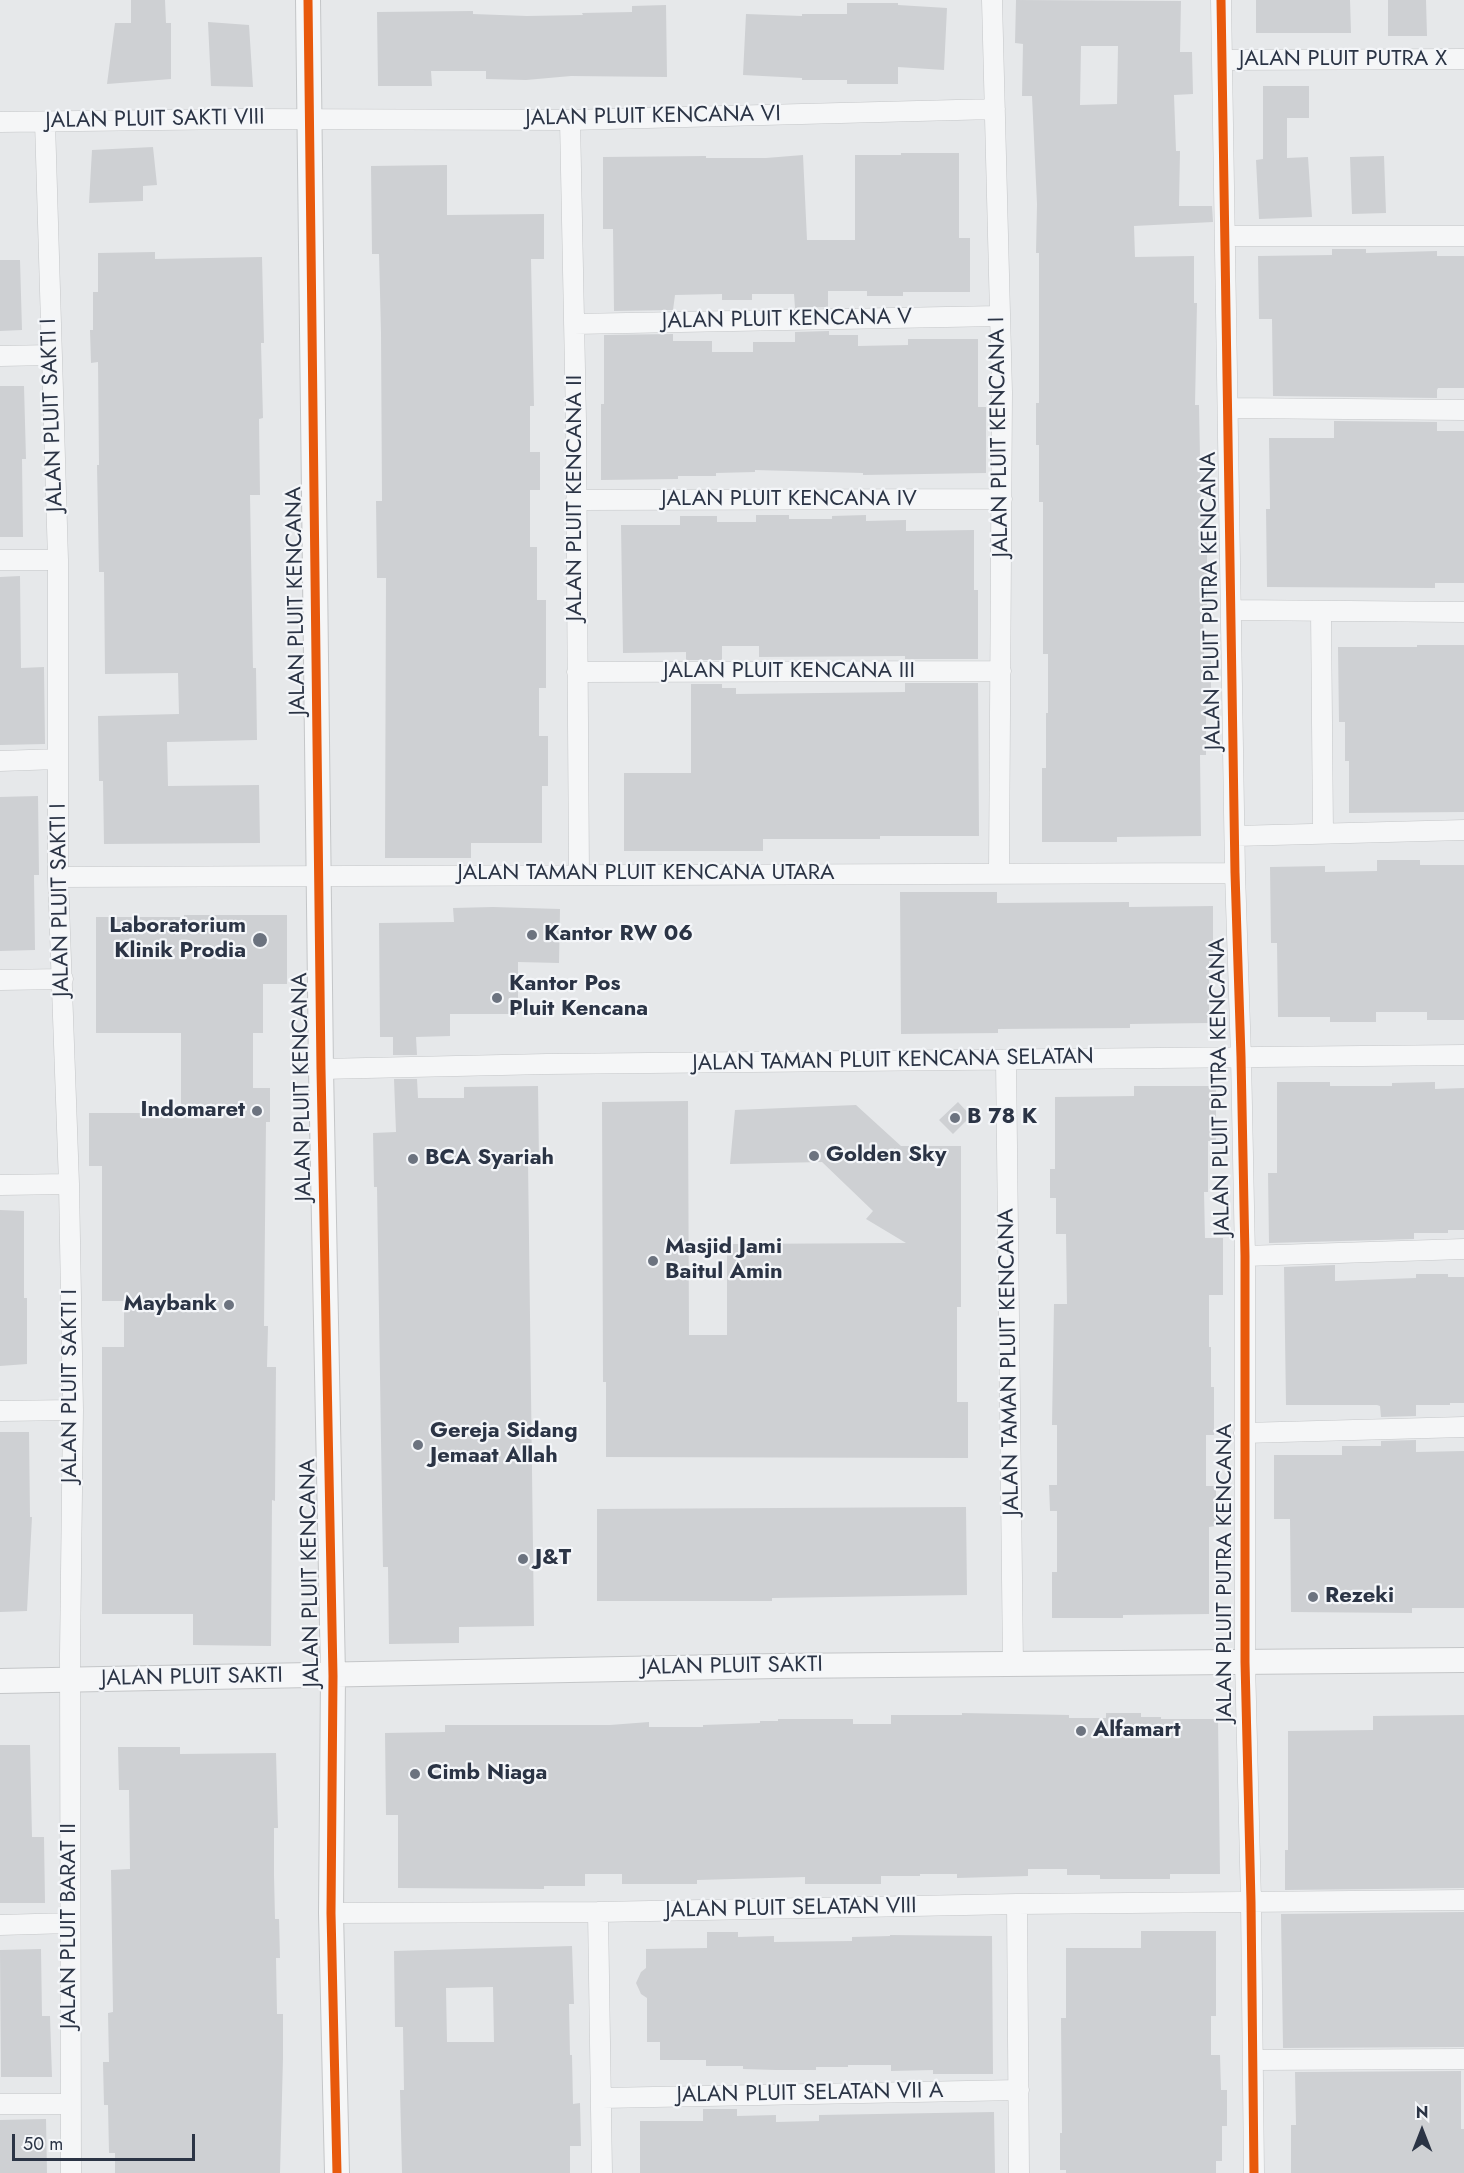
<!DOCTYPE html>
<html>
<head>
<meta charset="utf-8">
<style>
	body { margin:0 }
	#map { position:relative; width:1464px; height:2173px; overflow:hidden; background:#e6e8ea; font-family:Jost,sans-serif }
	canvas { display:block }
	.north { position:absolute; left:1392px; top:2101px; width:60px; height:60px; -webkit-text-stroke:4px #f4f6f9; paint-order:stroke; rotate:0deg; font-size:16px; font-weight:700; line-height:24px; text-align:center; color:#2b3445 }
	.north::after { content:''; display:block; margin:auto; width:21px; height:27px; background:#2b3445; clip-path:polygon(50% 0,100% 100%,50% 72%,0 100%) }
	.scale { position:absolute; left:12px; top:2134px; width:183px; height:27px; box-sizing:border-box; border:3px solid #2b3445; border-top:0; padding-left:8px; font-size:18px; line-height:21px; white-space:nowrap; color:#2b3445; -webkit-text-stroke:4px #f4f6f9; paint-order:stroke }
</style>
</head>
<body>
<div id="map">
<canvas width="1464" height="2173"></canvas>
<div class="north">N</div>
<div class="scale">50 m</div>
</div>
<script>
const context = document.querySelector('canvas').getContext('2d');
context.lineJoin = 'round';
function fillPath(path, color) {
  context.fillStyle = color;
  context.fill(path, 'evenodd');
}
function toPath(rows) {
  const path = new Path2D();
  for (const r of rows) {
    path.moveTo(r[0], r[1]);
    for (let i = 2; i < r.length; i += 2) path.lineTo(r[i], r[i + 1]);
  }
  return path;
}
function trace(path, color, width, dash) {
  context.strokeStyle = color;
  context.lineWidth = width;
  context.lineCap = dash ? 'butt' : 'round';
  context.setLineDash(dash || []);
  context.stroke(path);
}
function drawText(font, color, halo, rows, align = 'center') {
  context.font = font + ' Jost,sans-serif';
  context.lineWidth = 4.5;
  context.setLineDash([]);
  context.textBaseline = 'middle';
  context.strokeStyle = halo;
  context.fillStyle = color;
  for (const [text, x, y, turn = 0] of rows) {
    context.save();
    context.translate(x, y);
    context.rotate((+turn || 0) * Math.PI / 180);
    context.textAlign = isNaN(turn) ? turn : align;
    if (halo) context.strokeText(text, 0, 0);
    context.fillText(text, 0, 0);
    context.restore();
  }
}
const building = toPath([
	[131,0,165,0,166,23,171,23,171,79,107,84,115,23,131,23],
	[1016,0,1181,1,1180,52,1192,52,1193,94,1174,95,1176,151,1180,151,1179,206,1212,206,1213,222,1134,226,1135,257,1194,256,1194,303,1197,303,1195,405,1199,405,1201,511,1207,511,1207,605,1203,605,1204,659,1211,659,1211,703,1206,703,1206,755,1200,755,1201,836,1117,837,1117,842,1042,842,1042,768,1046,768,1046,713,1048,713,1048,654,1043,654,1043,502,1039,502,1039,445,1036,445,1036,403,1039,403,1039,253,1036,253,1037,204,1032,96,1022,96,1023,44,1015,43],
	[1081,46,1118,46,1117,104,1080,105],
	[1256,0,1350,0,1351,33,1256,33],
	[1388,0,1426,0,1427,36,1388,36],
	[847,3,898,3,898,5,947,8,944,70,898,67,898,84,847,84,847,80,802,80,802,78,743,75,746,14,802,16,802,14,847,14],
	[666,5,667,77,571,76,526,80,486,79,486,71,431,71,432,86,378,86,377,12,473,11,473,14,527,16,583,15,582,13,632,12,632,6],
	[208,22,249,25,253,87,211,86],
	[1263,86,1309,86,1309,118,1287,118,1287,158,1308,157,1312,217,1259,219,1256,160,1263,159],
	[153,147,157,185,143,186,143,201,89,203,92,150],
	[901,153,959,153,959,238,970,238,970,292,903,292,903,296,867,296,867,291,828,291,828,307,795,308,794,294,752,294,752,300,722,300,722,294,675,295,673,310,614,311,613,229,603,229,603,157,706,156,706,158,766,158,803,155,807,240,855,240,855,155,901,155],
	[1384,156,1386,213,1352,214,1350,157],
	[447,165,447,215,544,214,544,259,531,259,534,406,530,406,530,452,540,452,540,490,530,490,530,547,537,547,537,600,546,600,546,688,539,688,539,736,548,736,548,786,542,786,542,843,471,843,471,858,385,858,386,578,377,578,376,501,382,501,381,333,379,254,372,254,371,166],
	[1332,249,1366,249,1366,253,1437,251,1437,256,1464,256,1464,388,1438,388,1437,390,1437,398,1273,396,1272,319,1259,319,1258,256,1332,255],
	[155,252,155,259,262,257,264,343,261,343,263,418,259,419,260,495,250,495,253,668,256,668,257,740,167,742,168,786,259,785,260,843,104,844,103,781,99,781,98,716,179,714,178,673,105,674,104,572,99,572,97,465,99,465,98,362,91,363,90,330,93,330,93,292,98,292,98,253],
	[0,260,20,260,22,330,0,331],
	[829,331,829,335,858,335,858,346,908,345,908,339,978,339,978,407,986,407,986,473,863,475,863,473,755,470,755,472,716,473,716,476,678,476,678,479,601,480,601,404,604,404,604,335,673,334,673,341,712,341,712,352,753,352,753,342,795,342,795,332],
	[0,386,24,386,26,459,22,459,23,537,0,537],
	[1334,421,1437,422,1437,431,1464,431,1464,583,1435,583,1435,588,1267,587,1266,509,1270,509,1269,438,1334,438],
	[756,515,789,515,789,519,832,519,832,516,866,515,866,521,906,520,906,531,974,530,974,590,978,590,978,659,905,659,905,656,759,657,759,646,722,646,722,660,686,660,686,652,623,653,621,525,680,525,680,516,717,516,717,522,756,522],
	[20,576,21,668,44,667,45,744,0,745,0,577],
	[1417,645,1464,645,1464,812,1349,813,1349,761,1345,761,1345,722,1339,722,1338,647,1417,647],
	[905,683,978,683,979,836,880,836,880,839,763,839,763,851,624,851,624,773,691,773,691,684,722,684,722,688,736,688,736,694,905,692],
	[38,796,39,875,34,875,35,950,0,951,0,797],
	[1377,860,1420,860,1420,865,1464,865,1464,1020,1427,1020,1427,1012,1376,1012,1376,1022,1330,1022,1330,1017,1278,1017,1277,943,1271,943,1270,867,1325,866,1325,872,1377,871],
	[900,892,997,892,997,903,1129,902,1129,907,1213,906,1213,961,1209,961,1209,1023,1130,1024,1130,1028,998,1029,998,1033,901,1034],
	[493,907,560,909,559,963,518,962,518,1014,450,1014,450,1036,416,1037,417,1055,393,1055,393,1037,380,1037,379,923,454,922,453,908],
	[184,915,287,915,287,984,263,984,263,1033,253,1033,253,1088,270,1088,270,1122,266,1122,264,1326,268,1326,267,1367,276,1367,275,1501,272,1500,271,1646,193,1645,193,1614,102,1614,102,1347,124,1347,124,1301,102,1301,102,1166,89,1166,89,1113,181,1113,181,1033,96,1033,96,917,184,917],
	[394,1079,417,1079,418,1098,464,1098,464,1087,538,1086,539,1161,528,1161,534,1626,459,1627,459,1643,389,1644,388,1567,383,1567,377,1187,374,1187,373,1133,396,1132],
	[1277,1082,1330,1082,1330,1086,1392,1086,1392,1083,1435,1082,1435,1089,1464,1088,1464,1230,1448,1230,1448,1233,1414,1233,1414,1239,1269,1243,1268,1173,1277,1173],
	[1134,1086,1216,1086,1216,1141,1208,1141,1208,1192,1204,1192,1205,1238,1223,1238,1223,1295,1209,1295,1209,1347,1211,1347,1211,1387,1214,1387,1214,1435,1206,1435,1206,1486,1216,1486,1216,1526,1209,1527,1209,1614,1123,1615,1123,1618,1052,1618,1052,1572,1057,1572,1057,1511,1050,1511,1049,1485,1057,1485,1057,1425,1052,1425,1054,1304,1067,1304,1066,1234,1056,1234,1056,1198,1050,1198,1050,1169,1055,1169,1055,1097,1134,1096],
	[688,1101,689,1335,727,1335,727,1244,906,1243,866,1219,873,1211,822,1162,730,1164,735,1110,856,1105,901,1146,961,1146,961,1307,957,1307,957,1402,968,1402,968,1458,606,1457,606,1382,603,1382,602,1102],
	[958,1102,971,1116,953,1134,939,1120],
	[0,1210,24,1211,24,1298,27,1298,27,1364,0,1366],
	[1335,1265,1335,1281,1416,1278,1416,1274,1448,1274,1448,1277,1464,1277,1464,1403,1450,1403,1450,1405,1416,1405,1416,1416,1381,1417,1380,1406,1377,1405,1286,1405,1284,1267],
	[0,1432,29,1432,30,1517,32,1517,27,1611,0,1612],
	[1416,1440,1416,1452,1464,1451,1464,1608,1412,1608,1412,1613,1291,1612,1290,1519,1274,1519,1274,1455,1342,1455,1342,1446,1381,1446,1381,1441],
	[966,1507,967,1595,772,1598,772,1601,597,1601,597,1509],
	[962,1713,1069,1715,1069,1718,1106,1718,1106,1713,1141,1713,1141,1717,1161,1717,1161,1719,1218,1719,1220,1874,1170,1874,1170,1879,1100,1879,1100,1875,1067,1875,1067,1869,1028,1869,1028,1876,957,1878,957,1874,920,1874,920,1876,881,1876,881,1884,805,1884,805,1877,697,1880,697,1884,622,1884,622,1874,585,1874,585,1886,544,1886,544,1889,398,1888,398,1815,386,1815,385,1733,445,1732,445,1725,610,1725,649,1722,649,1727,703,1727,703,1725,760,1723,760,1721,778,1721,778,1719,853,1719,853,1724,891,1724,891,1715,962,1715],
	[1464,1715,1464,1888,1285,1890,1285,1850,1288,1850,1288,1731,1373,1730,1373,1716],
	[0,1745,30,1745,32,1837,44,1837,45,1903,0,1903],
	[118,1747,180,1747,180,1754,276,1753,278,1828,274,1828,274,1875,275,1919,279,1919,280,1958,276,1958,277,2014,283,2014,283,2058,280,2173,115,2173,115,2153,109,2153,108,2105,104,2105,103,2062,109,2062,108,2013,113,2012,111,1870,130,1869,129,1790,119,1790],
	[1464,1912,1464,2047,1283,2048,1281,1914],
	[1141,1931,1216,1931,1216,2016,1211,2016,1211,2055,1220,2055,1221,2090,1227,2090,1227,2126,1222,2126,1222,2161,1216,2161,1216,2173,1066,2173,1066,2170,1060,2170,1060,2133,1062,2133,1061,2018,1066,2018,1066,1948,1141,1948],
	[707,1932,738,1932,738,1937,774,1936,774,1942,852,1941,852,1937,890,1936,890,1935,992,1936,993,2074,933,2074,933,2070,891,2071,891,2065,848,2065,848,2067,816,2067,816,2070,776,2070,743,2069,743,2066,706,2066,706,2060,660,2060,660,2042,647,2042,647,1998,641,1994,636,1983,641,1972,646,1968,646,1949,707,1948],
	[572,1946,574,2004,569,2004,570,2055,572,2055,573,2104,580,2103,581,2146,570,2146,570,2173,402,2173,400,2090,404,2090,403,2027,395,2027,394,1951],
	[493,1987,494,2042,447,2042,446,1988],
	[41,1949,42,2016,50,2016,52,2077,1,2077,0,1950],
	[1461,2071,1461,2129,1464,2129,1464,2173,1291,2173,1291,2125,1296,2125,1295,2072],
	[703,2109,737,2109,737,2116,776,2115,776,2122,819,2121,819,2115,994,2112,995,2173,640,2173,640,2121,703,2121],
	[46,2119,47,2173,0,2173,0,2120]
]);
const minor = toPath([
	[992,0,1002,392,999,873],
	[1221,0,1235,873,1241,1057,1245,1256,1245,1662,1251,1902,1254,2173],
	[1222,60,1464,59],
	[570,120,576,420,579,875],
	[0,122,240,119,570,120,995,109],
	[45,122,58,560,58,877,69,1184,73,1410,70,1654,71,2173],
	[1225,236,1464,236],
	[574,324,999,316],
	[0,356,52,355],
	[1228,408,1464,410],
	[576,500,1002,499],
	[0,560,58,560],
	[1231,610,1464,612],
	[1321,611,1323,833],
	[577,672,1001,671],
	[0,761,58,759],
	[1235,836,1464,830],
	[58,877,1235,873],
	[0,980,63,979],
	[1006,1060,1013,1664],
	[321,1069,547,1064,1464,1055],
	[0,1185,69,1184],
	[1245,1256,1464,1249],
	[0,1411,73,1410],
	[1244,1433,1464,1427],
	[1017,1904,1019,2173],
	[598,1912,602,2173],
	[331,1913,598,1912,1017,1904,1464,1900],
	[0,1925,70,1923],
	[1253,2060,1464,2059],
	[602,2098,1019,2090],
	[0,2104,70,2104]
]);
const tertiary = toPath([
	[308,0,321,1069,333,1676,331,1913,337,2173],
	[0,1681,777,1666,1464,1660]
]);
const cycleway = toPath([
	[308,0,321,1069,333,1676,331,1913,337,2173],
	[1221,0,1235,873,1241,1057,1245,1256,1245,1662,1251,1902,1254,2173]
]);
const markers = [
	[532,935,6,"#6c737f"],
	[260,940,8,"#6c737f"],
	[497,998,6,"#6c737f"],
	[257,1111,6,"#6c737f"],
	[955,1118,6,"#6c737f"],
	[814,1156,6,"#6c737f"],
	[413,1159,6,"#6c737f"],
	[653,1261,6,"#6c737f"],
	[229,1305,6,"#6c737f"],
	[418,1445,6,"#6c737f"],
	[523,1559,6,"#6c737f"],
	[1313,1597,6,"#6c737f"],
	[1081,1731,6,"#6c737f"],
	[415,1774,6,"#6c737f"]
];
const streetNames = [
	["JALAN PLUIT PUTRA X",1343,60],
	["JALAN PLUIT KENCANA VI",653,117,-1],
	["JALAN PLUIT SAKTI VIII",155,120,-1],
	["JALAN PLUIT KENCANA V",787,320,-1],
	["JALAN PLUIT SAKTI I",53,415,-92],
	["JALAN PLUIT KENCANA I",1000,437,-91],
	["JALAN PLUIT KENCANA II",576,498,-90],
	["JALAN PLUIT KENCANA IV",789,500],
	["JALAN PLUIT KENCANA",297,601,-91],
	["JALAN PLUIT PUTRA KENCANA",1212,601,-91],
	["JALAN PLUIT KENCANA III",789,672],
	["JALAN TAMAN PLUIT KENCANA UTARA",646,874],
	["JALAN PLUIT SAKTI I",61,900,-91],
	["JALAN TAMAN PLUIT KENCANA SELATAN",893,1061,-1],
	["JALAN PLUIT KENCANA",303,1087,-91],
	["JALAN PLUIT PUTRA KENCANA",1221,1087,-91],
	["JALAN TAMAN PLUIT KENCANA",1010,1362,-91],
	["JALAN PLUIT SAKTI I",71,1386,-90],
	["JALAN PLUIT KENCANA",311,1573,-91],
	["JALAN PLUIT PUTRA KENCANA",1226,1573,-90],
	["JALAN PLUIT SAKTI",732,1667,-1],
	["JALAN PLUIT SAKTI",192,1678,-1],
	["JALAN PLUIT SELATAN VIII",791,1909,-1],
	["JALAN PLUIT BARAT II",70,1926,-90],
	["JALAN PLUIT SELATAN VII A",810,2094,-1]
];
const poiNames = [
	["Laboratorium",246,927,"right"],
	["Klinik Prodia",246,952,"right"],
	["Kantor RW 06",544,935],
	["Kantor Pos",509,985],
	["Pluit Kencana",509,1010],
	["Indomaret",245,1111,"right"],
	["B 78 K",967,1118],
	["Golden Sky",826,1156],
	["BCA Syariah",425,1159],
	["Masjid Jami",665,1248],
	["Baitul Amin",665,1273],
	["Maybank",217,1305,"right"],
	["Gereja Sidang",430,1432],
	["Jemaat Allah",430,1457],
	["J&T",535,1559],
	["Rezeki",1325,1597],
	["Alfamart",1093,1731],
	["Cimb Niaga",427,1774]
];
fillPath(building, '#ced0d3');
trace(minor, '#c4c6c8', 21);
trace(tertiary, '#c4c6c8', 26);
trace(minor, '#f5f6f7', 20);
trace(tertiary, '#f5f6f7', 24);
trace(cycleway, '#e8590c', 9);
for (const [x, y, r, color] of markers) {
  const dot = new Path2D();
  dot.arc(x, y, r, 0, 2 * Math.PI);
  context.fillStyle = color;
  context.fill(dot);
  trace(dot, '#f4f6f9', 2);
}
drawText('22px', '#2b3445', '#f4f6f9', streetNames);
drawText('bold 22px', '#2b3445', '#f4f6f9', poiNames, 'left');
</script>
</body>
</html>
